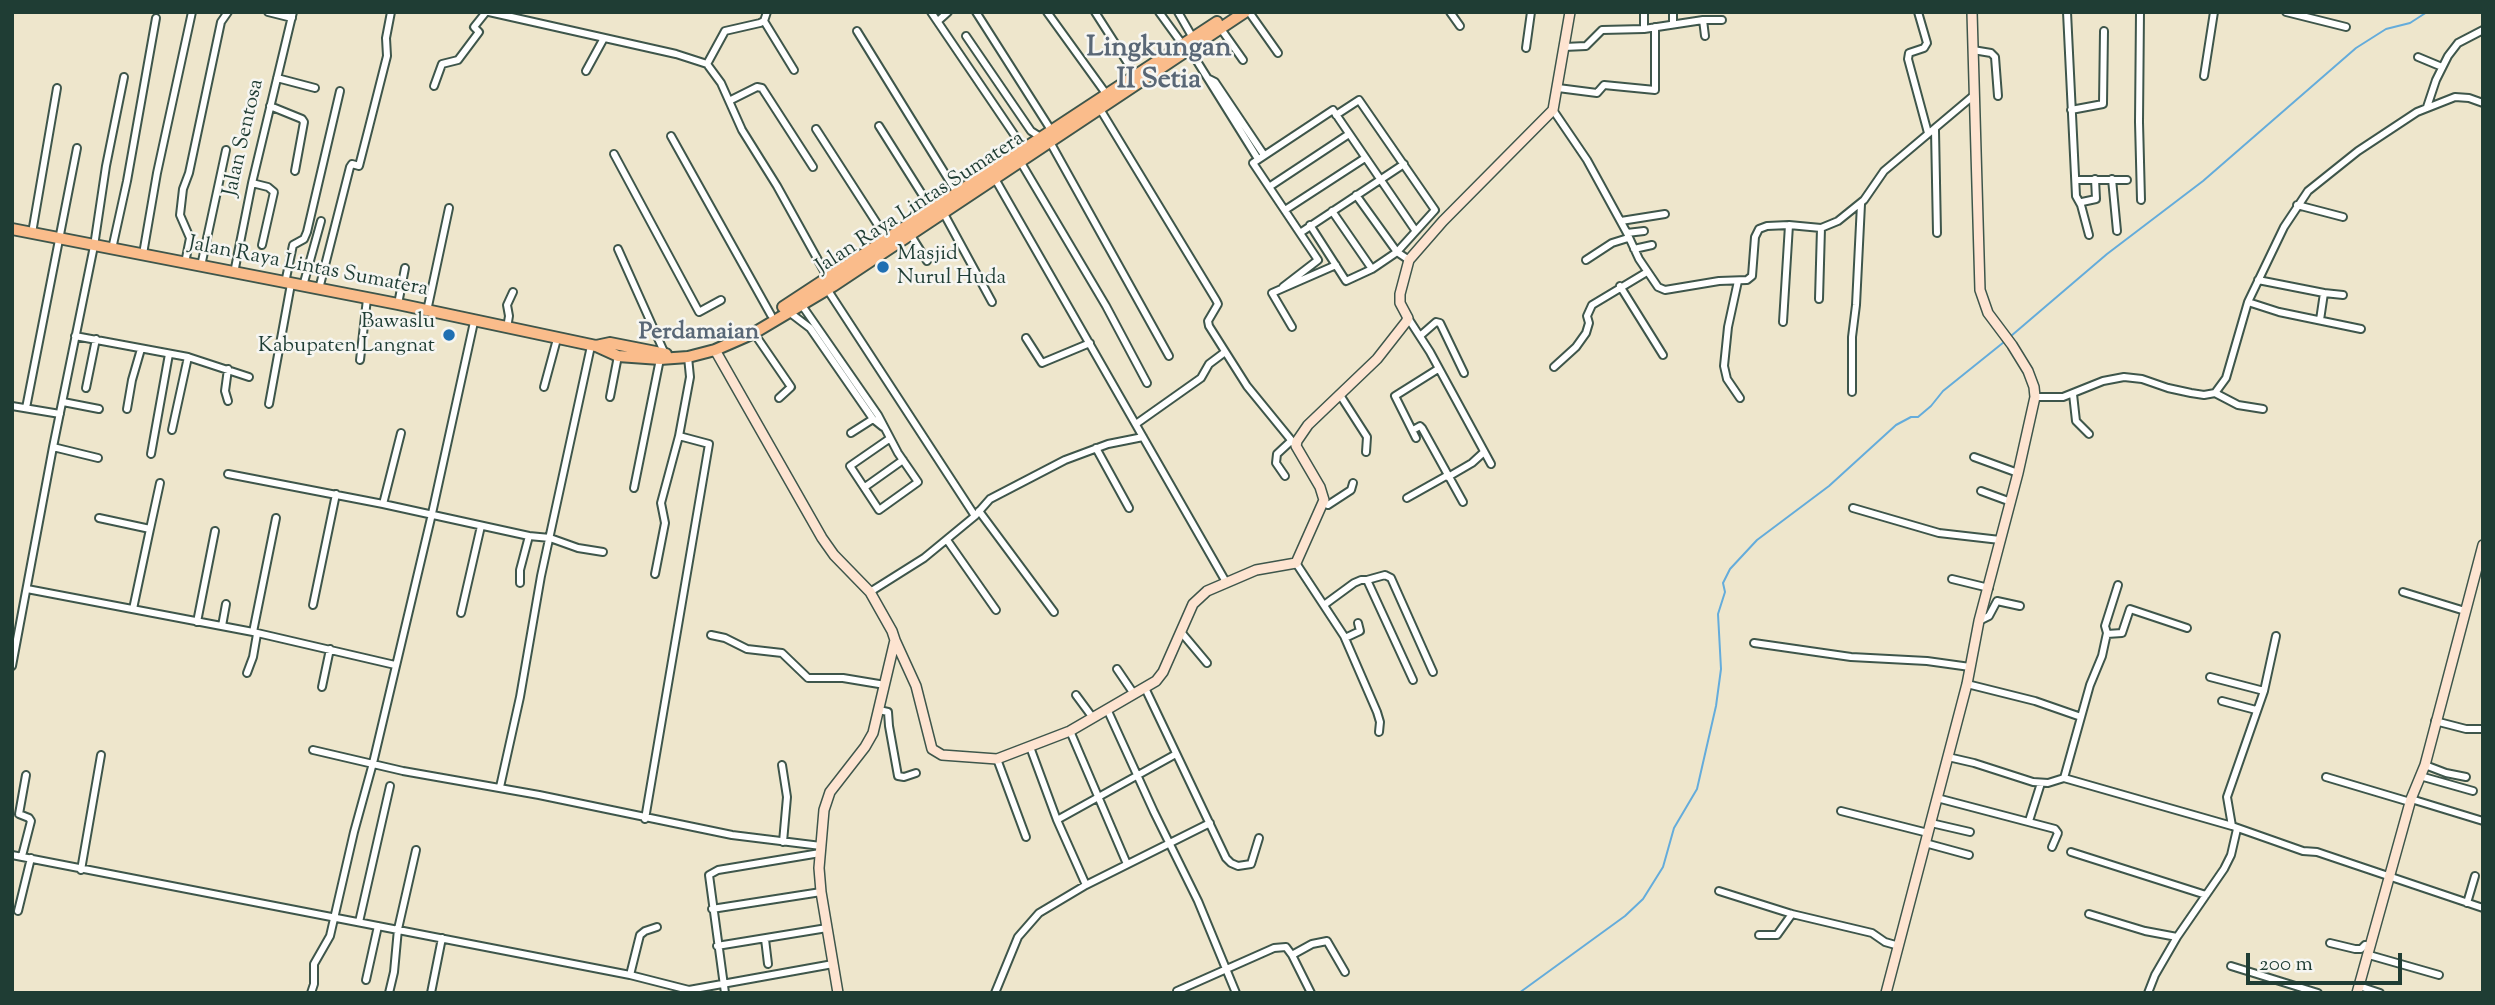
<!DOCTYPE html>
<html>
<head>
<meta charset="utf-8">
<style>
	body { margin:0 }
	#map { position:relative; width:2495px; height:1005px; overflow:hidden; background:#eee6cc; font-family:"Sorts Mill Goudy",serif }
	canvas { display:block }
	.frame { position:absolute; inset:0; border:14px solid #1f3d34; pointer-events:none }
	.scale { position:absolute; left:2246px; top:953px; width:156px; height:32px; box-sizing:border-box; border:4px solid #1f3d34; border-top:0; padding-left:9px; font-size:21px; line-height:24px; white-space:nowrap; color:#1f3d34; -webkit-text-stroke:5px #f6f6f2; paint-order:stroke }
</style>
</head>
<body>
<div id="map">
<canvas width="2495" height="1005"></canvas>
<div class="frame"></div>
<div class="scale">200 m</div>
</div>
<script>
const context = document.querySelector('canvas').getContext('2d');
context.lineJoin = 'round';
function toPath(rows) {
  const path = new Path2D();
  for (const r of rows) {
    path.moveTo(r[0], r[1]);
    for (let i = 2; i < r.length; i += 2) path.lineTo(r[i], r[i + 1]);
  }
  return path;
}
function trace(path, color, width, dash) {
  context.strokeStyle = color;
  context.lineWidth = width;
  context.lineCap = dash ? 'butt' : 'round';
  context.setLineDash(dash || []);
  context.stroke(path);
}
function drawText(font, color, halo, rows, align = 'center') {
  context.font = font + ' "Sorts Mill Goudy",serif';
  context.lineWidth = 5;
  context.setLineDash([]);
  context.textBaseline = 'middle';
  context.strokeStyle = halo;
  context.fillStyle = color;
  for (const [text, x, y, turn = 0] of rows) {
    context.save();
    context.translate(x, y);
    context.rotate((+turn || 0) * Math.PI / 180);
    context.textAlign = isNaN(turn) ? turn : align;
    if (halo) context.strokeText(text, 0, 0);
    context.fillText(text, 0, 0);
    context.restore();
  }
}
const stream = toPath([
	[2011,336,2107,254,2203,181,2356,48,2386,29,2410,23,2427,12],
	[1519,993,1625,916,1643,899,1663,867,1674,828,1697,789,1716,706,1721,669,1718,614,1725,592,1723,583,1730,569,1757,540,1829,486,1896,425,1911,417,1918,417,1931,406,1943,391,2004,342]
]);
const street = toPath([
	[268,12,292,18],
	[489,12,676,54,707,64,721,83,742,130,777,186,828,278],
	[931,12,1024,149],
	[976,12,1051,130],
	[1047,12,1107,95],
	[1095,12,1136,76],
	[1159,12,1183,45],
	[1178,12,1193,38],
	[1249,12,1278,53],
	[1450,12,1460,26],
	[1673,12,1673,24],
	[1918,12,1927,43,1924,48,1909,53,1908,59,1928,133],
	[2067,12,2076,196,2081,205],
	[2140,12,2139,122,2141,200],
	[2286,12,2346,27],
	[1703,20,1705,36],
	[764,21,794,70],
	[938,21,948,12],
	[1221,29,1243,60],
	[1644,29,1644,12],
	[857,31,957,193],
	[966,36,1031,131,1042,138],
	[1564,47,1586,46,1602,30,1644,29,1703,20,1722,20],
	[1526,48,1531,12],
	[1190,50,1258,159],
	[1973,50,1991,53,1995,57,1998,96],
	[2418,57,2442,67],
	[707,64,725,31,760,23,764,21,767,12],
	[586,71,604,38],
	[2204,76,2214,12],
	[277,78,315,88],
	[1209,79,1215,82,1264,155],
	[434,86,442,64,458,60,479,32,474,27,486,12],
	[1558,88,1597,93,1604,85,1655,90,1655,27],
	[729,101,757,87,762,88,813,167],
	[270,106,302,119,304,122,295,171],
	[2427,107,2436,80,2448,56,2458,43,2483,30],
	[1100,109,1216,300,1218,304,1208,321,1209,326,1247,386,1296,446],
	[1553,110,1587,160,1627,233,1639,259,1658,287,1665,290,1719,281,1747,280,1752,276,1755,237,1759,229,1767,226,1789,225,1821,228,1838,221,1864,200,1884,171,1973,96],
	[2071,110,2103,104,2104,31],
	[879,126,932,210],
	[816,129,887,239],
	[1935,130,1937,233],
	[671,136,771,315],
	[1050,142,1169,356],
	[614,154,699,312,721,300],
	[1020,161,1106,306,1147,383],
	[994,177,1226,582],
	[2112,179,2117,231],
	[2076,180,2127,180],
	[252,183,268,187,274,192,262,245],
	[1269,187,1349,134],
	[1356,195,1397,252,1409,260],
	[2297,205,2343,217],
	[1285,210,1365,158],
	[1332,211,1372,269],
	[943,212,992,302],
	[1621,221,1665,214],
	[1310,225,1346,281,1372,269,1397,252,1435,210,1359,100,1336,115],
	[32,233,57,88],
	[1300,233,1404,164],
	[1627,233,1644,231],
	[910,234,927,261],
	[2089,235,2081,205,2082,202,2096,199,2095,179],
	[112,249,127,181,156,18],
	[618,249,665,354],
	[1634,249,1652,245],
	[143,254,157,173,192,12],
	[1586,260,1612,243,1628,238],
	[185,263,190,238,180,215,183,189,189,173,221,22,228,12],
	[201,266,226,150],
	[234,273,252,183,293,12],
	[2258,280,2324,293],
	[1738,281,1728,327,1724,366,1727,379,1740,398],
	[285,283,293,245,304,239,307,232,340,91],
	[303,286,321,221],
	[1620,286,1663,355],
	[1283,287,1318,260,1253,163,1333,110,1415,230],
	[319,289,350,167,352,164,359,166,369,127,387,56,386,38,391,12],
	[827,289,975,516],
	[1819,299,1821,228],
	[2248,302,2279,312,2361,329],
	[398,304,405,268],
	[801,304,878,415,898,453,918,482,879,510,850,466,889,439],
	[427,311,449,208],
	[789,312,810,328,873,419,883,427],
	[1408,318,1430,352,1491,464],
	[2320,320,2324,293,2343,295],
	[1783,322,1789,225],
	[1292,327,1272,293,1336,265],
	[507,328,509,316,507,305,513,292],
	[754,333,791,387,779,398],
	[75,336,188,357,249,377],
	[1420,336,1436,322,1440,323,1464,373],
	[1026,338,1042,363,1090,343],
	[360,360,367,299],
	[1554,367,1576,347,1586,333,1589,323,1587,316,1592,305,1647,272],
	[228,369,225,391,228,401],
	[544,387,557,339],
	[86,388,96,339],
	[1852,392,1852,337,1856,305,1861,204],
	[2215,393,2238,405,2263,409],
	[2073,394,2076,421,2089,434],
	[1340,395,1367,437,1366,452],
	[610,397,618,356],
	[2035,397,2063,397,2103,381,2124,377,2142,379,2168,388,2191,393,2204,395,2215,393,2226,378,2248,302,2284,227,2308,191,2358,151,2417,112,2455,97,2469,98,2483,103],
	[63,402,99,409],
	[269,404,291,284],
	[12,406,60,414],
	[26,408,77,148],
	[127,409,132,380,141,349],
	[1136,424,1201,378,1209,364,1225,352],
	[172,430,188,357],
	[1413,430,1420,426,1422,428,1463,502],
	[851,433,873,419],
	[1416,438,1395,396,1438,369],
	[53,447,98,458],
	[1096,448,1129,508],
	[151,454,169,354],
	[1974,457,2018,473],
	[228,474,383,504,529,536,550,538,578,548,603,552],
	[1285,476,1276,463,1277,454,1291,441],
	[1448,477,1472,463,1484,452],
	[865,487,903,460],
	[634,488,660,359],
	[1981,491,2011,502],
	[1407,498,1448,475],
	[1324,503,1328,505,1351,490,1353,483],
	[383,504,401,433],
	[1853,508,1939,533,2000,540],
	[979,511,1054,612],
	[99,518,150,529,133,609],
	[150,529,160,483],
	[947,540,996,610],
	[1296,563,1344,636,1377,712,1380,722,1379,732],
	[655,574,665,523,661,503,679,436],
	[1952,579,1989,588],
	[1367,580,1385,575,1391,578,1433,672],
	[520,583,520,570,529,536],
	[27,589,253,632,395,665],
	[870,592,924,558,975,516,990,499,1065,460,1108,444,1143,437],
	[2403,592,2465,611],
	[313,605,336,494],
	[1324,605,1354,583,1361,580,1367,580,1413,680],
	[461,613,481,526],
	[1979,621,1989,616,1997,601,2020,606],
	[197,622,215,531],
	[222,626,226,604],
	[253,632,276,518],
	[1181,632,1207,663],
	[2107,634,2122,633,2130,609,2187,628],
	[711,635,725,638,747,649,782,653,808,678,843,678,885,685],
	[1345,638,1360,631,1358,623],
	[1754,643,1851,657,1927,661,1970,667],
	[12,666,53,447,94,246,106,166,124,77],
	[1117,669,1134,694],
	[247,673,253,657,257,634],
	[2210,677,2264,691],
	[1967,684,2035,701,2081,717],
	[322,687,330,649],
	[1145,688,1226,858,1231,863,1238,866,1251,864,1259,838],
	[1076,695,1093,718],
	[2222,701,2256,710],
	[1107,709,1154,812,1198,901,1236,993],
	[879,710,888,712,889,726,898,776,904,777,916,773],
	[2435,721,2466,729,2483,729],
	[1070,731,1127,864],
	[1030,747,1057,820,1086,885],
	[313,750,403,771,539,795,732,835,821,846],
	[1948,757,1974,763,2033,782,2048,783,2064,778,2232,826,2303,851,2317,852,2483,908],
	[997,759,1026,837],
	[782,765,787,797,783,842],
	[2425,765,2446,773,2466,777],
	[2420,776,2473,791],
	[2326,777,2410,802],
	[2064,778,2090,685,2102,656,2107,633,2105,626,2118,585],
	[500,787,520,697,541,576,591,346],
	[1937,798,2055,829,2058,833,2052,847],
	[2411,799,2483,821],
	[1841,811,1928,833],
	[645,819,709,444,679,436,690,377,688,357],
	[1057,820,1176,754],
	[2029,821,2041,783],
	[1931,823,1970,832],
	[2232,826,2227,797,2264,691,2276,636],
	[1925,843,1969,855],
	[2071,852,2206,895],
	[12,855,630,975,689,990,833,964],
	[22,856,31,821,29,818,19,814,26,775],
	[81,870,101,755],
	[1719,891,1792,914,1872,933,1885,942,1899,946],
	[2467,903,2475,876],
	[712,909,821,892],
	[18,911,31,858],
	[2089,914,2145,931,2177,937],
	[359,922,390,786],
	[1759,935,1777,935,1792,914],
	[765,939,768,964],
	[2330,943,2355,949,2361,949,2365,945,2370,946],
	[717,946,827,928],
	[2369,955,2439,975],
	[2231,966,2318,993],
	[630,975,640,935,645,931,657,927],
	[366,980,378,926],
	[2359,986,2380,993],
	[1177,991,1274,948,1286,947,1292,955],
	[311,993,314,984,314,964,330,936,354,832,373,763,431,518,474,322],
	[389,993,394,972,398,929,416,850],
	[431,993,442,938],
	[725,993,709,875,718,870,820,853],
	[995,993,1018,937,1039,913,1086,885,1210,823],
	[1311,993,1292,955,1312,944,1327,941,1345,972],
	[2148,993,2155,975,2177,937,2224,869,2231,855,2237,829]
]);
const secondary = toPath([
	[715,350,822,538,834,555,870,592,892,631,895,640,873,733,865,747,830,792,824,810,819,868,821,892,838,993],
	[895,640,916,686,932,749,942,755,997,759,1070,731,1156,681,1163,672,1193,604,1207,591,1256,570,1296,563,1324,500,1320,487,1296,446,1297,441,1308,425,1377,359,1406,322,1408,318,1400,303,1400,294,1409,260,1443,221,1553,110,1570,12],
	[1886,993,1967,684,1979,621,2018,473,2035,397,2034,387,2028,371,2012,345,1988,313,1980,290,1972,12],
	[2357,993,2411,799,2425,765,2483,545]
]);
const highway = toPath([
	[12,229,398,304,596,346,618,356,660,359,688,357,715,350,754,333,833,286,1245,12],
	[783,307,1217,22],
	[596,346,610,343,666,354]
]);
const markers = [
	[883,267,7,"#1f6fb2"],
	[449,335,7,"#1f6fb2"]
];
const streetNames = [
	["Jalan Sentosa",245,138,-77],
	["Jalan Raya Lintas Sumatera",921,204,-33],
	["Jalan Raya Lintas Sumatera",308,268,11]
];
const poiNames = [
	["Masjid",897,255],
	["Nurul Huda",897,279],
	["Bawaslu",435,323,"right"],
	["Kabupaten Langnat",435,347,"right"]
];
const quarterNames = [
	["Perdamaian",699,334]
];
const districtNames = [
	["Lingkungan",1159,50],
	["II Setia",1159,82]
];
trace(stream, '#64acdb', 2);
trace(street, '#3e564b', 10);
trace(secondary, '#3e564b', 12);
trace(highway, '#3e564b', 14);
trace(street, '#fff', 6);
trace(secondary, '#fde4d1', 9);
trace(highway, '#fabc8b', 10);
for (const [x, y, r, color] of markers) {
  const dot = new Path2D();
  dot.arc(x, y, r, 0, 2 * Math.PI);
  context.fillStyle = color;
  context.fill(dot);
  trace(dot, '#f6f6f2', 2.5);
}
drawText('21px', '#1f3d34', '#f6f6f2', streetNames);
drawText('21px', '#1f3d34', '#f6f6f2', poiNames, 'left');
drawText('bold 24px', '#596776', '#f6f6f2', quarterNames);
drawText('bold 28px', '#596776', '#f6f6f2', districtNames);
</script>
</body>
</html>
